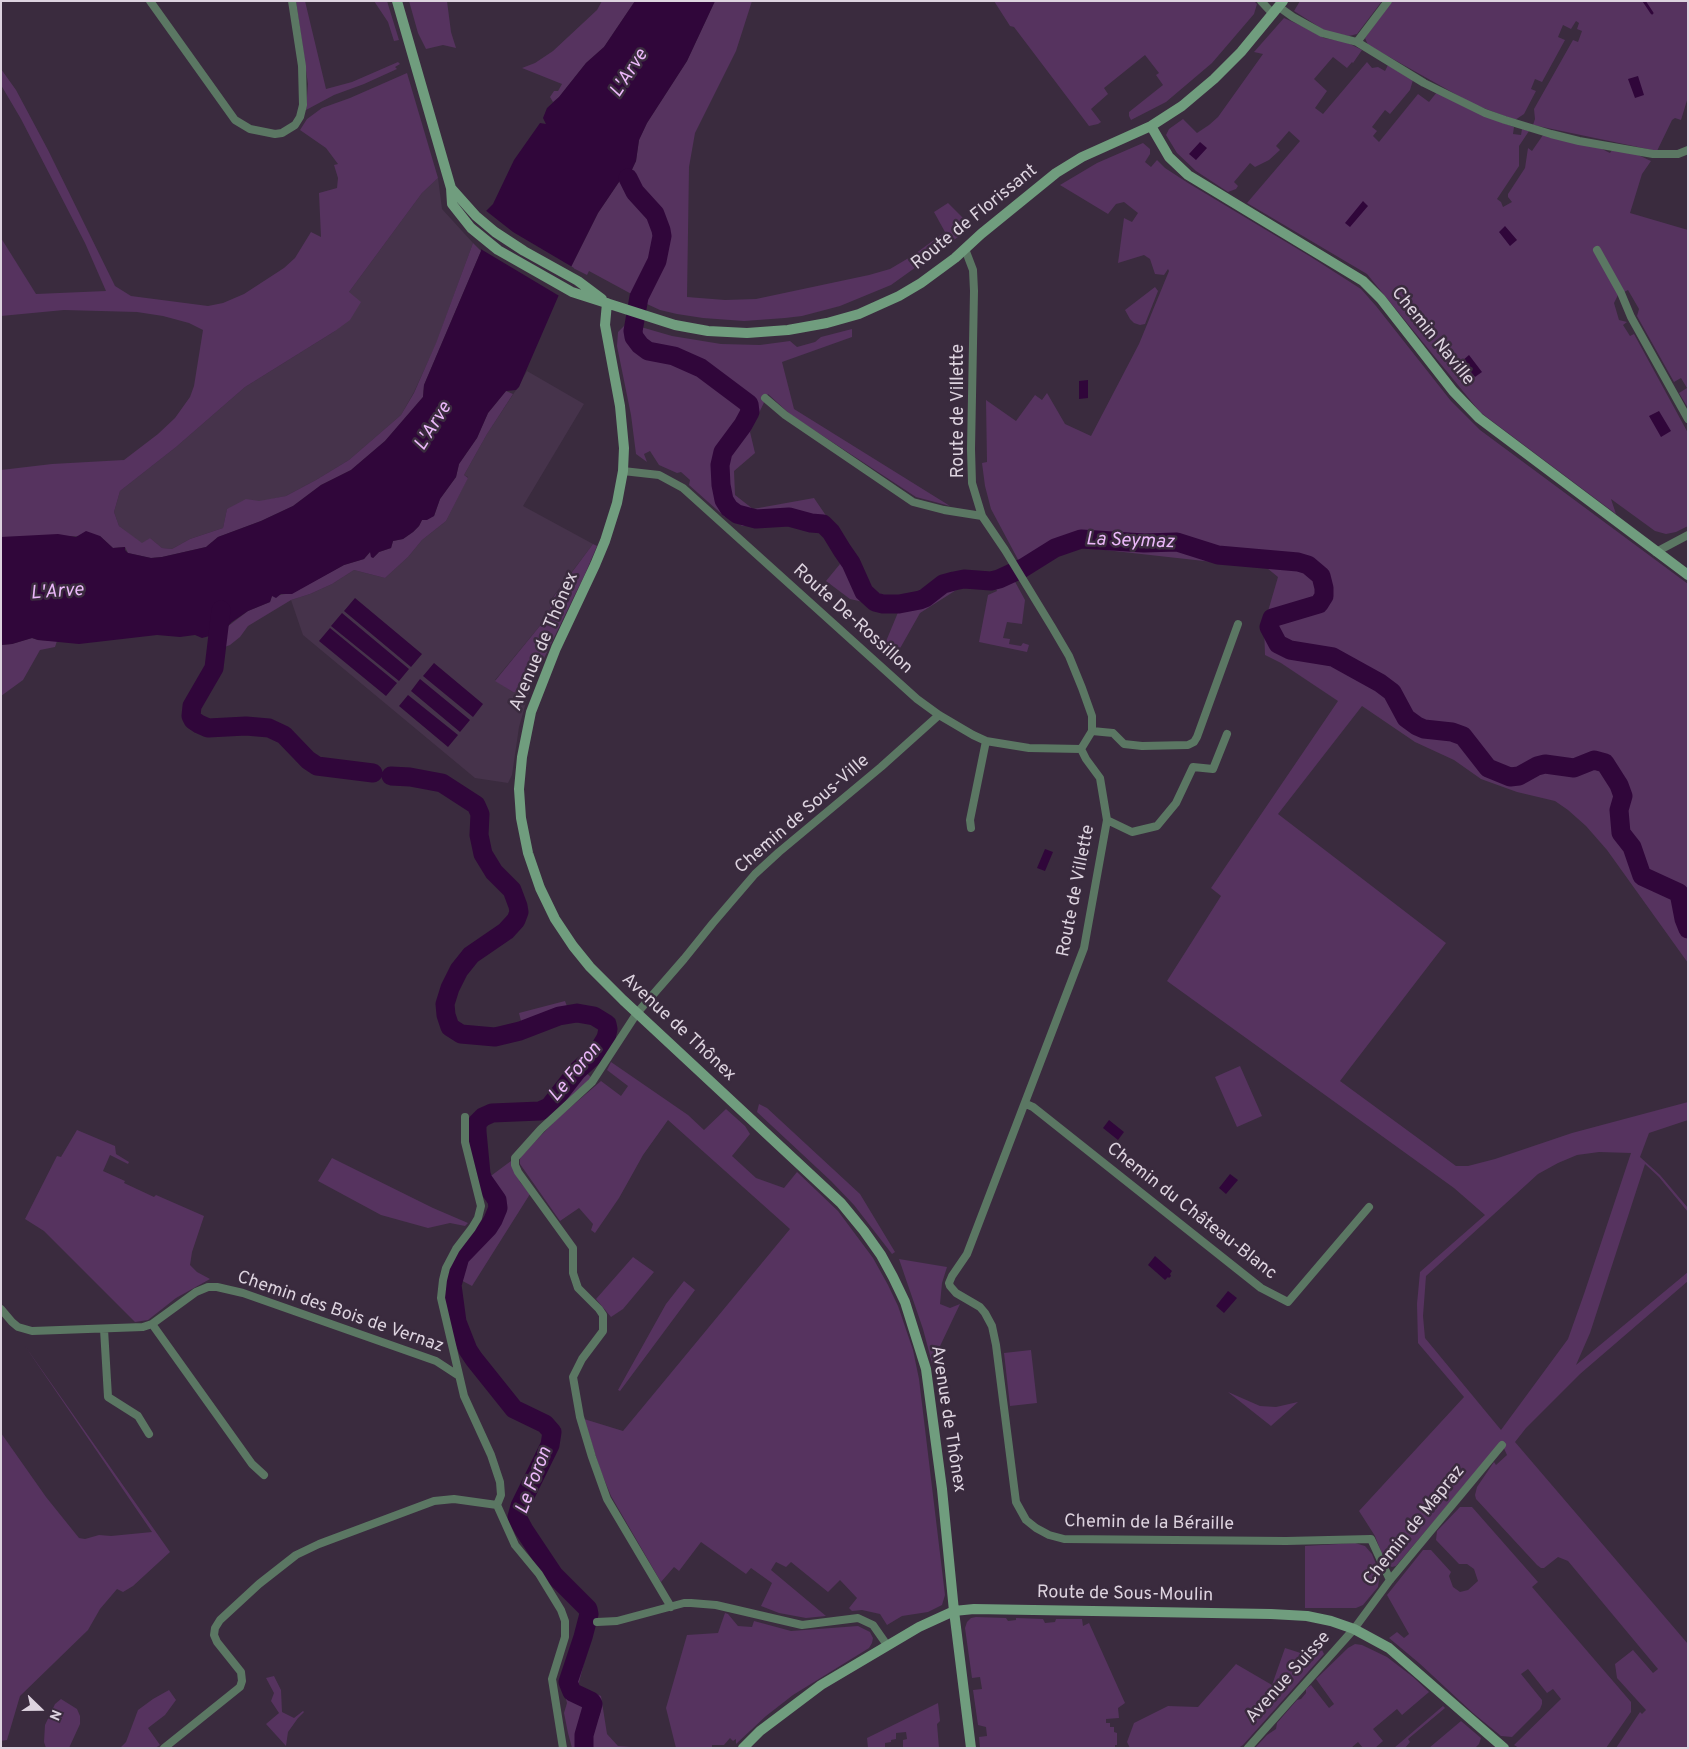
<!DOCTYPE html>
<html>
<head>
<meta charset="utf-8">
<style>
	body { margin:0 }
	#map { position:relative; width:1689px; height:1749px; overflow:hidden; background:#3a2b3e; font-family:Overpass,sans-serif }
	canvas { display:block }
	.frame { position:absolute; inset:0; border:2px solid #ddd3df; pointer-events:none }
	.north { position:absolute; left:15px; top:1684px; width:50px; height:50px; -webkit-text-stroke:4px #3a2b3e; paint-order:stroke; rotate:112deg; font-size:14px; font-weight:700; line-height:20px; text-align:center; color:#ddd3df }
	.north::after { content:''; display:block; margin:auto; width:18px; height:22px; background:#ddd3df; clip-path:polygon(50% 0,100% 100%,50% 72%,0 100%) }
</style>
</head>
<body>
<div id="map">
<canvas width="1689" height="1749"></canvas>
<div class="frame"></div>
<div class="north">N</div>
</div>
<script>
const context = document.querySelector('canvas').getContext('2d');
context.lineJoin = 'round';
function fillPath(path, color) {
  context.fillStyle = color;
  context.fill(path, 'evenodd');
}
function toPath(rows) {
  const path = new Path2D();
  for (const r of rows) {
    path.moveTo(r[0], r[1]);
    for (let i = 2; i < r.length; i += 2) path.lineTo(r[i], r[i + 1]);
  }
  return path;
}
function trace(path, color, width, dash) {
  context.strokeStyle = color;
  context.lineWidth = width;
  context.lineCap = dash ? 'butt' : 'round';
  context.setLineDash(dash || []);
  context.stroke(path);
}
function drawText(font, color, halo, rows, align = 'center') {
  context.font = font + ' Overpass,sans-serif';
  context.lineWidth = 5;
  context.setLineDash([]);
  context.textBaseline = 'middle';
  context.strokeStyle = halo;
  context.fillStyle = color;
  for (const [text, x, y, turn = 0] of rows) {
    context.save();
    context.translate(x, y);
    context.rotate((+turn || 0) * Math.PI / 180);
    context.textAlign = isNaN(turn) ? turn : align;
    if (halo) context.strokeText(text, 0, 0);
    context.fillText(text, 0, 0);
    context.restore();
  }
}
const built = toPath([
	[438,178,442,209,473,243,436,344,414,392,401,415,349,460,316,480,286,496,227,509,223,528,190,539,172,549,162,548,150,538,142,544,119,526,114,512,120,491,176,447,245,387,335,331,349,292,422,193],
	[527,371,584,404,523,506,593,544,552,598,548,616,495,680,513,692,523,692,531,685,519,727,512,775,508,783,475,778,303,635,291,600,310,594,332,584,354,570,385,578,408,557,422,540,446,521,468,477,464,475,487,434,518,387]
]);
const green = toPath([
	[296,1,305,1,326,89,352,82,398,62,400,64,395,67,397,69,364,84,334,95,306,110,308,84],
	[374,1,387,1,399,40,394,41,388,22],
	[409,1,447,1,451,32,456,48,443,45,426,49,418,33],
	[602,1,635,1,604,47,586,63,559,97,553,102,550,97,554,91,558,91,562,84,522,68,535,63,553,51,597,10],
	[715,1,752,1,736,51,695,133,689,167,687,297,725,300,756,299,869,275,890,269,912,256,945,232,934,212,948,203,972,227,891,285,840,306,802,316,785,318,744,321,703,318,677,314,660,310,636,299,637,297,589,271,587,275,571,267,598,213,621,179,628,178,636,161,639,140,647,123,687,61],
	[994,1,1254,1,1257,4,1254,14,1212,63,1166,102,1131,120,1129,116,1129,112,1163,85,1156,75,1159,73,1145,55,1104,88,1108,94,1091,109,1101,122,1098,124,1089,126,1014,27,1010,26],
	[1300,1,1382,1,1357,34,1349,36,1327,32,1294,11],
	[1392,1,1688,1,1688,97,1681,120,1675,118,1672,120,1657,151,1533,125,1535,119,1534,109,1573,40,1578,42,1582,31,1577,29,1579,23,1576,21,1571,29,1563,25,1558,37,1565,40,1542,82,1535,79,1531,89,1536,91,1524,114,1515,120,1473,104,1368,45,1365,38],
	[1284,18,1302,26,1324,38,1346,42,1362,50,1353,63,1352,62,1347,68,1333,57,1314,79,1327,91,1315,108,1323,114,1367,62,1372,68,1378,67,1385,71,1388,65,1413,80,1410,90,1390,114,1385,110,1372,127,1377,131,1373,136,1379,142,1418,94,1429,102,1437,92,1498,121,1514,127,1513,134,1521,135,1522,129,1529,131,1519,146,1519,166,1497,199,1501,202,1503,207,1512,202,1508,197,1508,194,1525,168,1528,148,1532,151,1543,135,1602,148,1602,149,1610,153,1612,150,1636,154,1651,161,1642,174,1630,213,1688,230,1688,408,1679,393,1687,388,1681,378,1674,382,1637,316,1639,309,1628,290,1618,295,1614,303,1619,320,1627,322,1623,325,1630,336,1634,334,1688,433,1688,526,1676,532,1666,534,1655,531,1611,499,1616,514,1480,412,1367,274,1247,203,1300,141,1289,131,1276,146,1280,150,1269,160,1255,167,1250,163,1234,182,1238,186,1236,189,1228,192,1196,171,1177,153,1166,135,1169,129,1183,119,1197,133,1209,125,1218,117,1263,54,1254,52],
	[1,69,16,90,48,150,115,286,131,296,208,306,223,303,244,294,284,268,295,258,311,232,321,237,319,193,337,188,338,178,334,165,338,164,326,148,300,130,307,119,322,108,350,98,407,73,438,178,422,193,349,292,361,302,350,320,335,331,245,387,176,447,120,491,114,512,119,526,142,543,150,538,162,548,172,549,190,539,223,528,227,509,246,499,259,501,286,496,316,480,349,460,401,415,414,393,436,343,473,243,481,251,424,385,423,397,385,441,351,470,321,485,293,506,261,521,218,537,206,547,162,557,151,558,128,553,125,547,113,548,100,536,1,537,1,470,52,464,124,460,158,434,175,418,190,397,194,386,203,330,189,323,163,316,137,312,64,310,1,316,1,238,36,294,106,291,85,243,21,119,1,85],
	[1143,143,1150,149,1150,154,1145,162,1151,167,1157,160,1165,168,1188,183,1311,257,1361,289,1376,306,1451,401,1480,430,1688,584,1688,963,1607,850,1586,826,1568,810,1555,801,1517,792,1481,779,1454,760,1415,742,1362,706,1278,814,1446,943,1340,1081,1456,1166,1468,1166,1495,1159,1572,1133,1688,1102,1688,1120,1649,1133,1640,1157,1660,1175,1688,1208,1688,1212,1659,1177,1645,1164,1590,1333,1576,1365,1688,1272,1688,1281,1580,1374,1526,1428,1515,1442,1688,1644,1688,1748,1616,1748,1640,1712,1642,1714,1646,1710,1617,1678,1615,1664,1633,1650,1653,1673,1658,1669,1568,1561,1558,1557,1544,1568,1541,1568,1537,1565,1476,1499,1475,1495,1477,1487,1494,1462,1496,1465,1507,1455,1501,1442,1396,1566,1392,1567,1386,1564,1375,1536,1359,1511,1464,1397,1418,1343,1417,1304,1420,1272,1485,1215,1454,1188,1167,981,1221,896,1211,888,1338,701,1281,663,1265,655,1264,625,1278,577,1267,568,1069,546,1066,541,1037,555,1022,567,991,509,985,486,982,463,987,462,986,400,1016,421,1035,395,1042,400,1047,393,1065,424,1091,436,1139,344,1169,271,1168,269,1164,275,1155,274,1150,259,1144,255,1118,263,1124,218,1132,222,1138,213,1124,202,1116,204,1108,214,1060,185,1097,163],
	[1599,1152,1631,1153,1584,1294,1568,1339,1501,1430,1425,1338,1423,1316,1426,1276,1538,1174,1558,1163,1577,1155],
	[1155,287,1158,291,1145,324,1140,325,1134,323,1130,319,1125,310],
	[625,325,634,325,672,336,721,344,760,345,790,341,797,347,815,342,821,337,852,329,852,337,782,362,794,409,950,506,916,497,791,415,768,394,750,432,755,453,734,471,735,495,753,509,814,498,846,545,855,587,900,599,956,577,961,587,920,613,894,659,882,651,899,610,850,599,826,581,840,564,836,549,823,533,784,522,742,526,729,514,725,517,689,485,690,480,681,472,677,473,659,465,650,451,644,454,647,462,636,454,631,415,617,346,618,332],
	[506,391,513,394,487,434,464,475,468,478,446,521,422,540,408,557,385,578,354,570,332,584,310,594,291,600,248,626,240,637,230,645,222,648,221,633,223,630,248,611,270,602,272,596,292,593,344,565,364,559,371,551,373,558,379,552,391,548,393,541,403,539,413,532,419,526,422,520,434,516,440,499,456,477,459,464,477,438,488,413],
	[593,544,597,546,585,574,531,685,523,692,513,692,495,681,548,616,552,599],
	[1013,578,1025,600,1022,624,1007,622,1003,638,1010,639,1009,644,1021,646,1023,643,1029,645,1027,652,979,642,988,595,997,591,994,584],
	[32,638,38,640,57,641,55,647,40,650,23,680,1,696,1,645,12,644],
	[565,1001,570,1014,559,1016,523,1029,519,1013],
	[611,1062,688,1115,704,1130,726,1109,745,1126,750,1134,732,1156,756,1178,784,1188,797,1172,838,1211,873,1258,888,1285,898,1306,913,1350,919,1379,945,1595,942,1605,928,1612,902,1616,887,1625,880,1614,862,1610,852,1611,849,1608,857,1598,840,1580,828,1592,791,1562,786,1567,776,1562,771,1570,826,1616,806,1618,779,1613,761,1606,772,1583,751,1568,746,1574,701,1542,679,1571,674,1567,661,1582,611,1496,600,1469,584,1419,623,1431,790,1229,668,1120,643,1155,619,1198,595,1233,591,1230,593,1224,579,1208,560,1221,520,1164,520,1159,522,1155,558,1118,601,1081,621,1096,628,1086,607,1070],
	[1240,1066,1262,1116,1237,1127,1215,1077],
	[583,1070,592,1078,553,1114,549,1110],
	[759,1104,767,1108,860,1194,895,1252,892,1254,854,1205,831,1181,757,1112],
	[77,1130,115,1146,116,1154,129,1162,128,1164,110,1155,103,1171,125,1181,124,1183,154,1197,156,1195,204,1216,192,1252,190,1265,197,1272,210,1279,176,1298,148,1320,135,1322,44,1231,25,1219,57,1156,61,1157],
	[332,1158,433,1208,468,1223,465,1226,450,1223,428,1228,381,1215,318,1181],
	[511,1161,520,1182,530,1194,472,1286,457,1278,464,1257,494,1229,500,1219,503,1208,502,1200,493,1182,488,1178],
	[633,1257,654,1272,623,1309,611,1317,596,1299],
	[899,1259,947,1267,942,1283,940,1304,950,1308,960,1304,932,1363,923,1329],
	[684,1281,695,1290,620,1391,618,1390,666,1304],
	[25,1346,170,1552,133,1586,123,1592,117,1589,100,1609,88,1630,20,1696,7,1740,1,1741,1,1433,46,1497,79,1538,85,1539,99,1535,111,1536,152,1532],
	[1031,1350,1037,1403,1010,1406,1004,1353],
	[1228,1392,1260,1406,1276,1407,1298,1402,1271,1426],
	[1460,1507,1472,1507,1538,1582,1532,1587,1631,1702,1631,1712,1606,1748,1519,1748,1514,1745,1561,1699,1553,1689,1547,1693,1528,1669,1521,1674,1542,1700,1542,1704,1540,1709,1512,1737,1501,1736,1473,1713,1419,1663,1389,1638,1397,1632,1404,1638,1409,1634,1387,1595,1423,1550,1431,1550,1451,1572,1449,1576,1453,1587,1460,1592,1468,1590,1478,1581,1474,1569,1467,1564,1459,1564,1436,1540,1437,1531],
	[1355,1543,1365,1546,1372,1554,1380,1574,1378,1587,1363,1605,1356,1608,1305,1608,1305,1546],
	[725,1613,728,1614,738,1626,752,1627,754,1621,791,1631,858,1626,870,1632,873,1638,872,1643,869,1648,793,1695,766,1716,736,1744,736,1739,733,1741,730,1738,724,1745,712,1745,712,1748,676,1748,666,1708,687,1635,718,1633],
	[976,1617,1006,1618,1008,1621,1016,1620,1016,1618,1043,1619,1045,1623,1055,1622,1056,1619,1082,1619,1083,1626,1089,1623,1125,1703,1118,1708,1119,1718,1106,1719,1106,1723,1110,1723,1110,1727,1114,1727,1114,1732,1117,1733,1117,1745,1115,1745,1115,1748,980,1748,979,1737,987,1736,986,1727,978,1725,973,1690,982,1689,980,1677,972,1678,965,1628,967,1622,971,1618],
	[590,1625,592,1632,578,1686,601,1696,607,1734,618,1746,644,1748,592,1748,592,1735,601,1711,601,1703,599,1698,576,1688,574,1685,573,1681],
	[1355,1644,1362,1645,1387,1657,1413,1677,1429,1692,1402,1715,1397,1709,1373,1729,1383,1741,1375,1748,1363,1748,1358,1742,1351,1748,1255,1748,1267,1735,1276,1729,1277,1723,1297,1700,1301,1699,1306,1693,1306,1689,1311,1685,1329,1708,1334,1704,1316,1679,1348,1648],
	[1285,1648,1310,1656,1313,1648,1322,1650,1324,1654,1243,1745,1238,1748,1130,1748,1127,1742,1134,1723,1168,1706,1198,1707,1236,1664,1272,1685],
	[274,1676,281,1690,282,1712,294,1718,303,1711,304,1712,298,1718,288,1732,286,1746,266,1724,279,1713,271,1701,274,1693,266,1678],
	[169,1690,176,1700,165,1715,148,1728,160,1745,155,1748,120,1748,126,1742,138,1710,153,1699],
	[564,1691,588,1705,582,1726,579,1748,572,1748,568,1733,564,1713,567,1703],
	[61,1699,77,1709,80,1716,80,1724,69,1748,46,1748,44,1742,45,1725,55,1704],
	[938,1703,940,1721,937,1724,939,1748,903,1748,903,1740,907,1739,906,1732,896,1733,896,1739,891,1740,891,1742,885,1743,885,1748,868,1748,867,1738],
	[1443,1706,1445,1708,1408,1739,1410,1742,1405,1748,1394,1748],
	[1461,1721,1481,1738,1479,1744,1475,1748,1429,1748]
]);
const water = toPath([
	[635,1,715,1,687,61,647,123,639,140,636,161,628,178,621,179,598,213,571,267,519,387,516,390,506,391,488,413,477,438,459,464,456,477,440,499,434,516,427,520,422,520,419,526,413,532,403,539,393,541,391,548,379,552,373,558,371,557,370,552,364,559,344,565,292,594,281,594,276,598,272,596,270,602,248,611,232,622,221,633,202,638,195,635,180,637,157,635,79,644,38,640,32,638,12,644,1,645,1,537,58,534,76,537,86,531,100,536,113,548,125,547,125,550,128,553,151,558,162,557,206,547,218,537,261,521,293,506,321,485,351,470,385,441,423,397,424,385,481,251,486,211,493,204,514,160,540,123,546,124,543,118,547,108,559,97,586,63,604,47],
	[1638,76,1644,95,1635,98,1628,79],
	[1200,142,1207,148,1196,160,1189,154],
	[1363,201,1368,206,1350,227,1345,223],
	[1505,226,1517,240,1510,246,1499,232],
	[1469,355,1482,372,1475,377,1462,361],
	[1088,380,1088,398,1079,399,1079,381],
	[1659,411,1671,431,1661,437,1649,416],
	[355,598,422,654,411,667,344,611],
	[342,613,409,669,399,681,331,626],
	[330,628,397,683,386,696,319,641],
	[434,663,483,704,473,717,423,676],
	[420,679,470,720,460,732,411,691],
	[408,695,458,735,448,747,399,706],
	[1045,849,1053,852,1045,871,1037,868],
	[1109,1120,1124,1132,1118,1140,1103,1128],
	[1230,1174,1238,1180,1226,1194,1219,1188],
	[1155,1256,1172,1271,1170,1274,1171,1276,1169,1278,1168,1277,1165,1280,1148,1265],
	[1228,1291,1237,1298,1224,1313,1216,1306]
]);
const pier = toPath([
	[485,210,513,232,574,268,561,297,479,248]
]);
const stream = toPath([
	[1644,1,1652,13]
]);
const river = toPath([
	[628,178,635,192,655,214,661,230,662,236,657,261,639,297,633,331,634,337,640,345,648,351,674,356,701,368,749,404,750,412,743,425,723,452,720,465,721,485,724,500,729,508,737,514,756,519,789,517,811,523,823,524,831,532,842,550,851,563,864,592,875,602,883,604,899,604,920,600,925,598,943,584,954,581,964,579,991,581,999,579,1023,568,1055,548,1081,539,1144,543,1177,542,1218,555,1298,562,1308,565,1321,576,1324,588,1324,596,1319,604,1272,618,1269,627,1278,644,1290,650,1333,657,1380,683,1392,692,1406,718,1417,726,1424,729,1452,732,1463,736,1488,768,1510,777,1519,776,1537,766,1545,764,1574,768,1594,760,1605,763,1619,785,1623,796,1619,810,1621,833,1632,847,1642,876,1679,893,1684,919,1688,929],
	[221,610,214,668,192,706,191,716,193,720,199,724,208,728,246,726,269,728,284,735,308,760,317,766,373,773],
	[391,776,410,777,442,783,476,805,480,814,479,835,483,854,494,872,512,890,518,906,519,912,516,920,506,931,471,955,459,970,450,988,445,1004,446,1015,450,1027,461,1034,495,1037,520,1031,559,1016,577,1013,594,1016,607,1024,608,1029,606,1038,597,1053,577,1071,549,1107,540,1111,492,1113,483,1117,477,1123,477,1132,481,1174,483,1180,497,1200,498,1208,493,1220,488,1228,460,1257,452,1285,457,1322,468,1350,474,1359,514,1409,545,1424,552,1432,550,1445,520,1506,517,1517,524,1530,554,1575,588,1609,589,1614,583,1637,568,1682,572,1692,591,1701,593,1704,584,1735,584,1748]
]);
const street = toPath([
	[150,1,235,120,250,129,275,134,282,133,295,125,300,117,303,105,302,66,292,1],
	[1261,1,1273,14],
	[1279,7,1293,17,1322,33,1357,42,1424,83,1485,113,1505,120,1551,134,1579,141,1653,154,1678,154,1688,150],
	[1357,42,1388,1],
	[965,249,973,270,974,291,971,449,972,483,982,516,1005,550,1052,627,1069,656,1082,688,1092,716,1092,731,1081,749],
	[1597,250,1621,293,1631,317,1688,419],
	[765,398,785,415,913,502,944,510,982,516],
	[623,471,659,475,683,488,917,699,939,715,973,735,986,741,1029,748,1081,749],
	[1656,552,1688,535],
	[1092,731,1113,733,1124,744,1142,746,1188,745,1194,742,1197,737,1238,624],
	[1081,749,1086,759,1100,778,1107,820,1084,948,967,1254,952,1276,949,1283,950,1286,956,1293,980,1307,985,1313,992,1326,996,1345,1016,1502,1026,1520,1036,1528,1049,1535,1064,1539,1286,1541,1371,1539,1390,1580],
	[1107,820,1132,832,1157,826,1176,803,1193,767,1213,769,1227,734],
	[971,828,970,820,986,741],
	[1026,1104,1033,1107,1261,1288,1288,1302,1369,1207],
	[465,1117,465,1142,481,1206,478,1218,472,1228,456,1249,446,1268,443,1280,441,1298,464,1396,491,1455,500,1482,501,1495,497,1505],
	[1,1309,12,1322,18,1327,32,1331,143,1327,152,1324,196,1292,208,1287,217,1287,243,1293,436,1361,459,1376],
	[152,1324,252,1464,264,1475],
	[104,1329,108,1397,138,1416,149,1434],
	[497,1505,515,1545,539,1574,561,1610,565,1621,565,1637,552,1679,563,1748],
	[671,1607,607,1499,592,1457,580,1417,573,1377,582,1359,603,1331,603,1315,599,1309,578,1288,573,1273,573,1248,518,1172,515,1165,515,1158,541,1129,592,1082,637,1013,684,959,713,923,755,874,779,852,881,767,939,715],
	[597,1622,617,1621,684,1603,691,1603,716,1605,802,1625,858,1618,873,1625,887,1645],
	[164,1748,240,1687,242,1681,241,1672,217,1642,214,1635,215,1628,220,1620,259,1584,296,1555,319,1544,434,1501,454,1499,497,1505],
	[1248,1748,1354,1629,1390,1580,1502,1445]
]);
const secondary = toPath([
	[397,1,451,188,452,204,471,228,498,250,572,292,675,325,708,331,747,333,788,330,827,323,859,314,899,296,921,283,955,258,981,234,1056,173,1082,157,1151,126,1182,106,1214,79,1241,52,1283,1],
	[1151,126,1169,157,1188,175,1363,281,1381,299,1453,391,1479,418,1688,575],
	[451,188,476,216,495,232,524,251,578,281,602,299],
	[607,303,605,325,620,406,624,448,623,471,617,503,605,541,595,565,556,648,531,712,522,757,519,789,521,818,528,853,540,888,555,919,573,946,590,967,623,1000,841,1203,864,1231,881,1255,893,1277,905,1302,926,1369,942,1489,954,1611,971,1748],
	[743,1748,760,1731,821,1685,919,1627,954,1611,974,1609,1271,1614,1307,1616,1331,1621,1354,1629,1389,1648,1504,1748]
]);
const streetNames = [
	["Route de Florissant",975,218,-39],
	["Chemin Naville",1432,337,51],
	["Route de Villette",959,411,-90],
	["Route De-Rossillon",852,620,42],
	["Avenue de Thônex",545,642,-67],
	["Chemin de Sous-Ville",803,815,-41],
	["Route de Villette",1077,891,-79],
	["Avenue de Thônex",678,1028,43],
	["Chemin du Château-Blanc",1191,1212,38],
	["Chemin des Bois de Vernaz",340,1313,19],
	["Avenue de Thônex",947,1419,81],
	["Chemin de la Béraille",1149,1524,1],
	["Chemin de Mapraz",1415,1526,-51],
	["Route de Sous-Moulin",1125,1595,1],
	["Avenue Suisse",1289,1678,-48]
];
const waterNames = [
	["L'Arve",630,74,-57],
	["L'Arve",434,427,-58],
	["La Seymaz",1130,542,2],
	["L'Arve",57,593,-4],
	["Le Foron",576,1073,-50],
	["Le Foron",535,1481,-69]
];
fillPath(built, '#46334b');
fillPath(green, '#56335f');
fillPath(water, '#30063a');
fillPath(pier, '#3a2b3e');
trace(stream, '#30063a', 3);
trace(river, '#30063a', 19);
trace(street, '#5b7763', 8);
trace(secondary, '#709d7e', 10);
drawText('18px', '#ddd3df', '#3a2b3e', streetNames);
drawText('italic 19px', '#ebb8f9', '#3a2b3e', waterNames);
</script>
</body>
</html>
